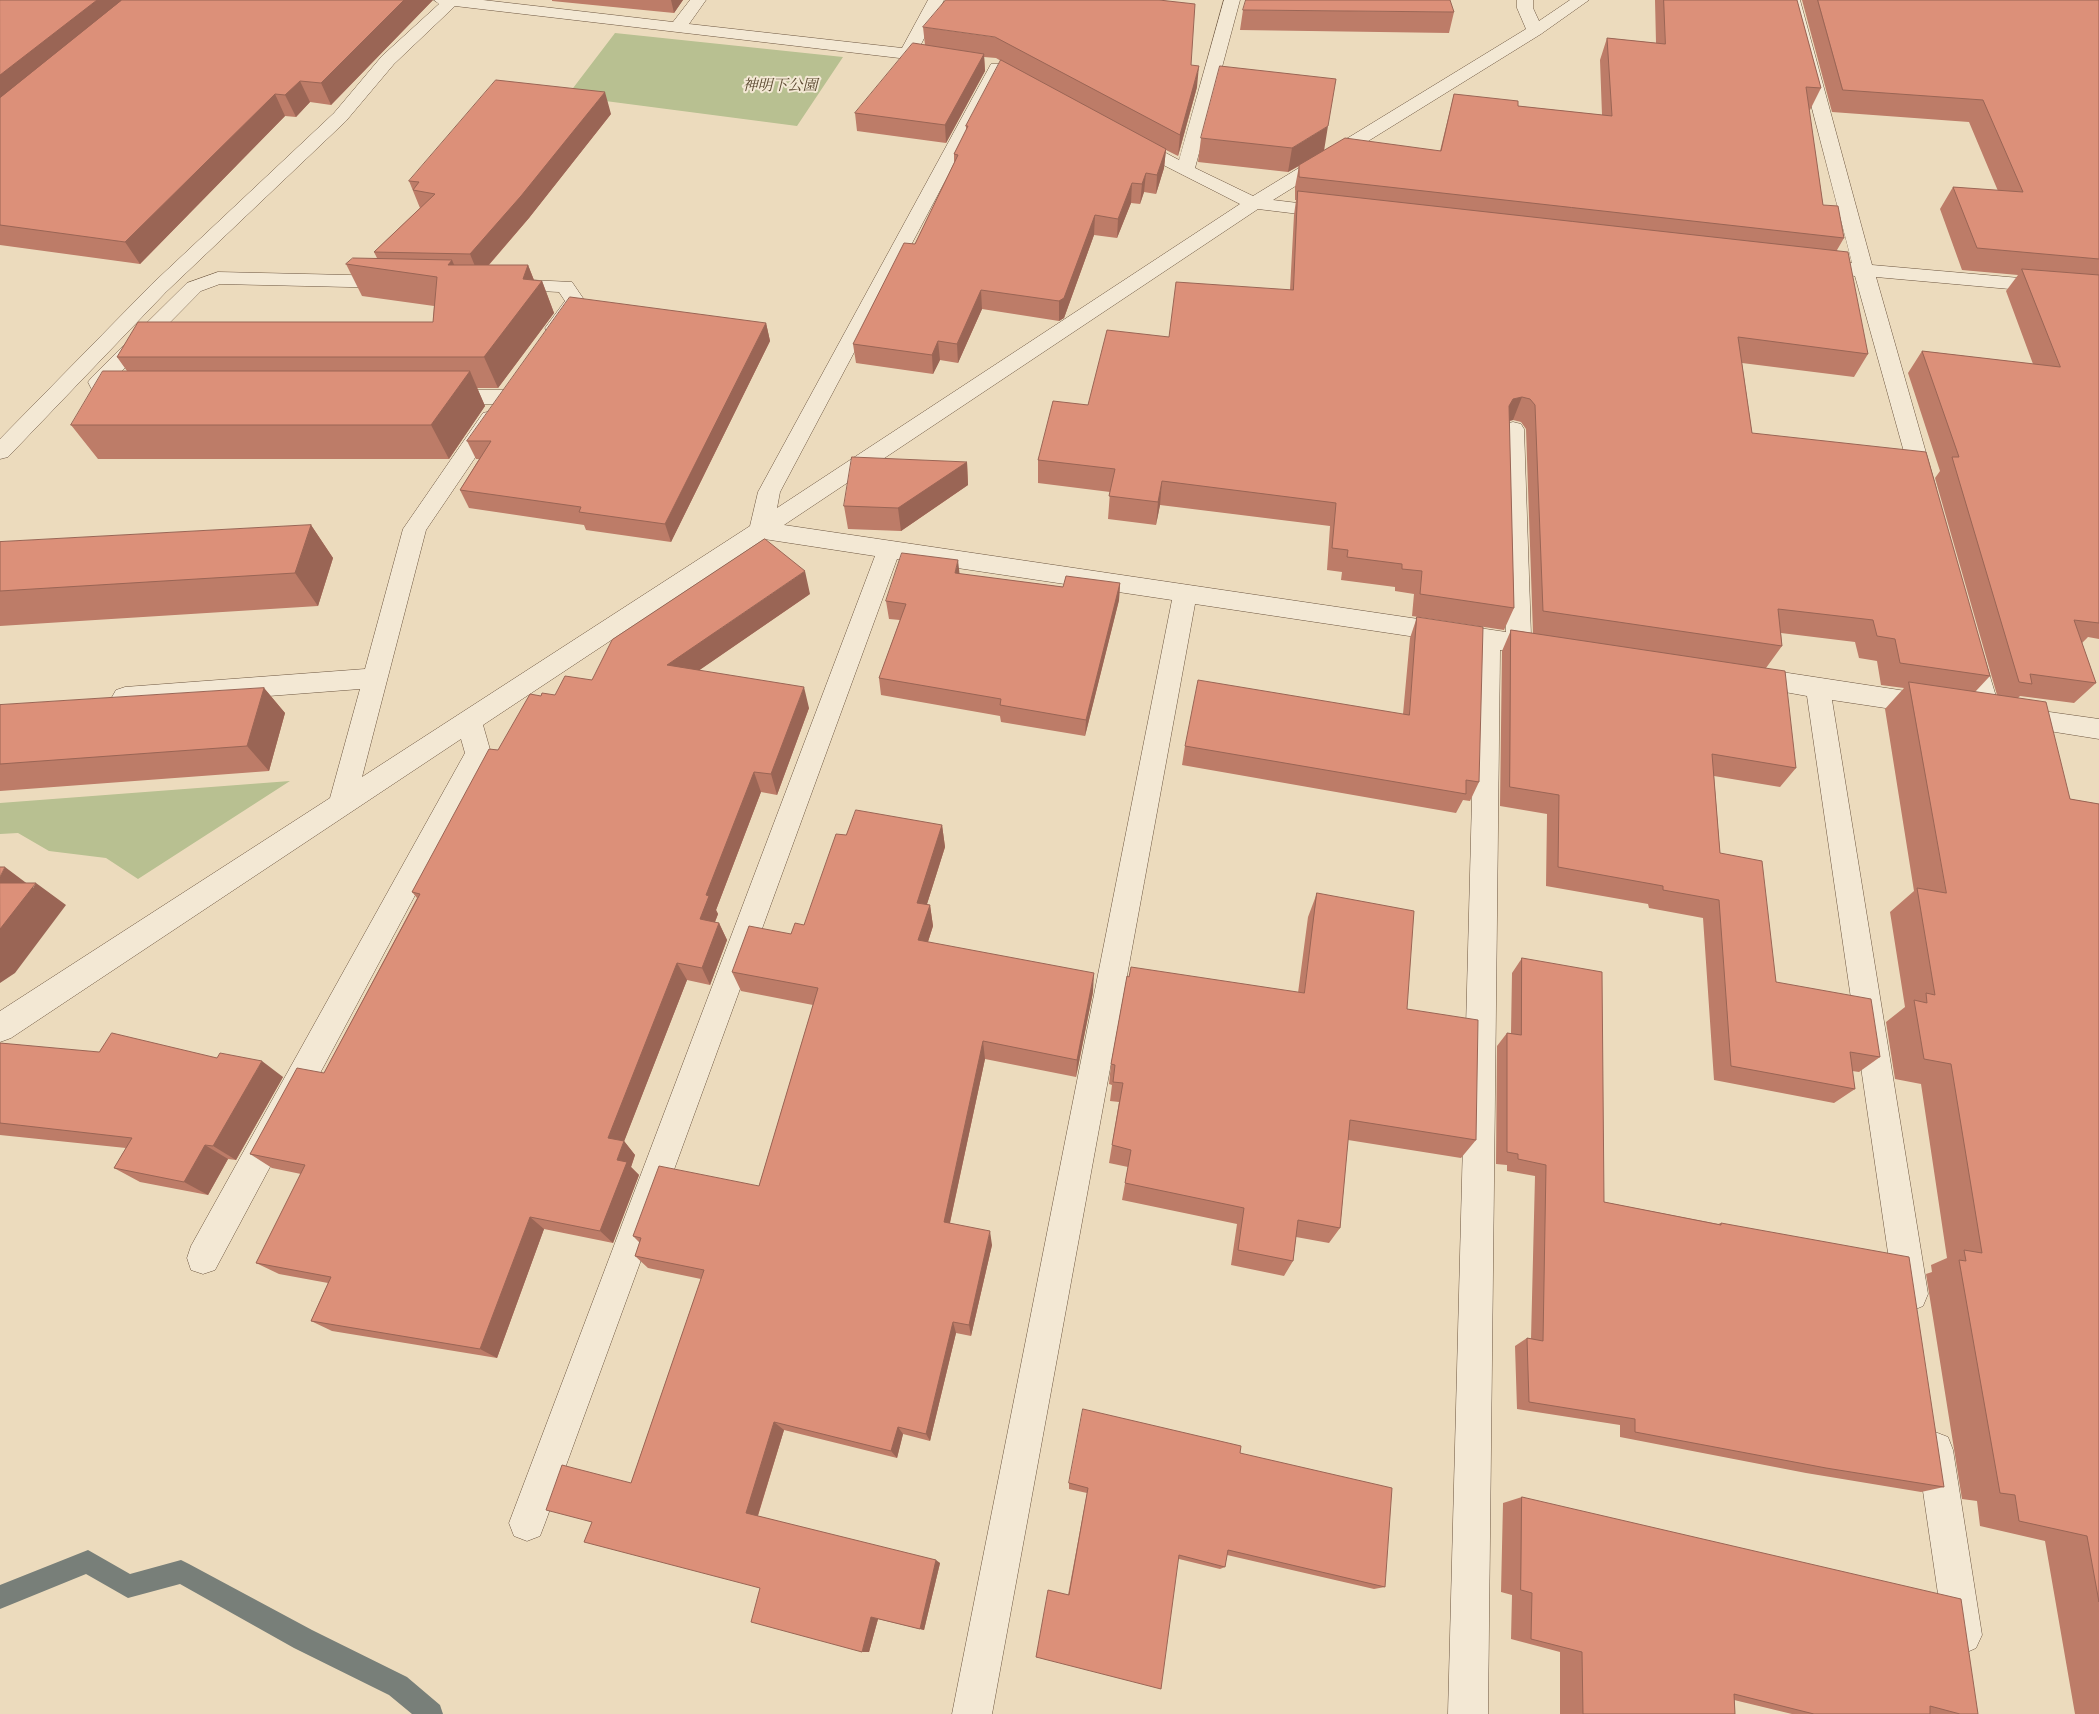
<!DOCTYPE html>
<html>
<head>
<meta charset="utf-8">
<style>
  body { margin:0 }
  canvas { display:block; background:#ecdbbd }
</style>
</head>
<body>
<canvas width="2099" height="1714"></canvas>
<script>
const c = document.querySelector('canvas').getContext('2d');
c.lineJoin = 'round';
function fill(path, color) { c.fillStyle = color; c.fill(path, 'evenodd'); }
function stroke(path, color, width, dash) { c.strokeStyle = color; c.lineWidth = width; c.lineCap = dash ? 'butt' : 'round'; c.setLineDash(dash || []); c.stroke(path); }
function drawText(font, color, halo, rows, align = 'center') {
  c.font = font + ' "IM FELL Double Pica","Noto Serif JP",serif'; c.lineWidth = 4; c.setLineDash([]); c.textBaseline = 'middle'; c.strokeStyle = halo; c.fillStyle = color; for (const [text, x, y, turn = 0] of rows) {
    c.save(); c.translate(x, y); c.rotate((+turn || 0) * Math.PI / 180); c.textAlign = isNaN(turn) ? turn : align; if (halo) c.strokeText(text, 0, 0); c.fillText(text, 0, 0); c.restore();
  }
}
const green = new Path2D(`
  M615,33l228,24 -46,69 -230,-30z
  M290,781l-152,98 -32,-21 -57,-7 -31,-18 -18,1v-31z`);
const stream = new Path2D(`
  M88,1550l42,24 51,-14 8,4 123,66 95,47 33,28 3,9h-31l-23,-19 -95,-47 -114,-64 -52,14 -42,-24 -86,35v-24z`);
const street = new Path2D(`
  M434,0h49l190,22 17,-22h16l-17,24 213,24 26,-48h16l-26,50 30,4 2,4 -2,4 -6,1 -487,-57 -61,58 -48,57 -180,171 -158,165 -8,2v-20l152,-155 182,-171 48,-57 57,-52z
  M1224,0h16l-45,168 58,28 273,-167 -9,-21v-8h16v8l6,13 31,-21h19l-48,34 -268,166 66,8 2,4 -2,4 -7,2 -74,-9 -474,316 722,107 -4,-203 3,-5 8,-2 8,2 3,5 7,207 22,4 3,7 -3,7 -9,2 -44,-6 -12,1064h-40l28,-1068 -281,-42 -203,1110h-40l220,-1114 -275,-41 -352,964 -5,13 -13,5 -13,-5 -5,-13 366,-967 -111,-17 -281,186 8,28 -276,517 -12,4 -12,-4 -4,-12 4,-12 274,-493 -4,-14 -450,299 -11,4v-31l330,-213 30,-109 -235,18 -9,-3 -4,-7 4,-7 9,-3 240,-18 38,-140 80,-116 8,-2 8,2 3,5 -76,112 -64,247 388,-251 8,-34 233,-428h12l2,4 -225,424 -3,16 463,-304 -114,-58 -3,-4 3,-4 6,-1 6,1 41,22z
  M1784,0h16l72,265 227,20v12l-223,-20 60,211 -3,6 -8,2 -8,-2 -3,-6 -59,-212 -48,-6 -3,-4 3,-4 7,-2 38,3z
  M218,272l174,4 7,2 3,4 -3,4 -7,2 -172,-4 -19,7 -91,92 4,8 4,1 3,5 -3,5 -8,2 -12,-2 -10,-20 4,-5 95,-94z
  M507,279l65,3 13,19c-9,14 -19,36 -37,32l-3,-5 20,-27 -6,-9 -59,-3 -3,-4 3,-4z
  M443,390h62l8,2 3,5 -3,5 -8,2h-62l-8,-2 -3,-5 3,-5z
  M1970,641l9,2 3,7 19,63 -4,7 -9,3 -9,-3 -4,-7 -17,-63 3,-7z
  M1749,667l183,28 9,3 4,7 -4,7 -9,3 -100,-15 96,594 -5,12 -12,5 -12,-5 -5,-12 -87,-598 -67,-12 -4,-7 4,-7z
  M2014,707l85,12v20l-94,-15 -4,-7 4,-7z
  M1935,1432l13,5 5,13 29,185 -6,13 -13,6 -13,-6 -6,-13 -27,-185 5,-13z`);
const wall = new Path2D(`
  M0,0h433l-102,105 -21,-3 -14,15 -11,-1 -145,148 -140,-19z
  M552,0h131l-9,13 -122,-12z
  M1655,0h142l24,88 -11,22h-1l14,95 21,33 -7,12 31,104 -14,23 -112,-14 10,70 238,243 -15,16 22,3 -62,-217 5,-7 -32,-98 14,-22 111,13 -27,-73 12,-16 -56,-5 -22,-61 13,-22 45,4 -29,-69 -137,-10 -30,-112h297v639l-11,-2 -6,6 14,40 -22,20 -54,-7 -2,2 52,101 29,5v910h-24l-30,-173 -65,-15 -3,-25 -15,-2 -36,-225 6,-2 -1,-7 16,-7 -26,-174 -26,-5 -9,-57 19,-15 -15,-95 24,-21 -29,-182 19,-21 -23,-3 -4,-24 -18,-3 -4,-16 -74,-9 1,13 -16,22 30,100 -16,19 -66,-11 6,77 56,129 104,75 -21,15 -7,-1 3,18 -21,14 -120,-23 -11,-162 -54,-10 -1,-4 -102,-18 1,-72 -47,-8 2,-155 9,-21 22,3 -7,-204 -5,-7 -8,-2 -4,1 5,187 -10,22 -92,-14 2,-22 -19,-3v-4l-54,-7 1,-8 -15,-2 3,-44 -170,-21 -4,20 -48,-6 2,-27 -72,-9v-23l50,-55 81,-68 121,-47 4,-75 2,-15h-1v-13l4,-21 -11,6 -90,-10 3,-24 123,12 116,1 14,-57 64,12 84,9 -2,-55 7,-22 49,5z
  M1243,10l211,2 -5,21 -209,-3z
  M923,27l268,38 6,22 -19,69 -12,-6 -2,18 -8,26 -12,-2 -4,12 -9,-1 -14,35 -23,-3 -30,83 -5,3 -77,-12 -24,54 -18,-3 -7,14 -77,-11 -3,-19 62,-100 39,-81v-9l12,-23v-5l35,-65 -5,-3 -12,-1 1,14 -39,72 -89,-12 -2,-18 70,-68z
  M611,114l-82,104 -40,47h39l6,15 8,1 12,32 -56,75h-21l8,18 -36,53h-351l-27,-34 56,-54 -10,-14 316,-35 1,-16 -72,-10 -16,-32 31,-6 -3,-6 46,-44 -11,-27z
  M766,323l4,18 -99,201 -85,-12 -2,-5 -115,-17 -9,-18 19,-31h-3l-9,-18z
  M967,462l1,23 -67,46 -53,-2 -4,-23z
  M311,525l22,33 -15,48 -318,20v-84z
  M960,574l103,13 57,-4 -1,17 -34,136 -84,-14 -1,-6 -119,-21 -2,-17 21,-58 -11,-1 -3,-18z
  M810,594l-111,76 110,38 -32,87 -16,-3 -45,118 2,4 -3,8 4,1 8,17 -17,45 -23,-5 -63,161 11,14 -4,12 8,8 -26,68 -69,-14 -47,129 -165,-27 -21,-10 17,-38 -49,-9 -23,-11 45,-89 -29,-6 -22,-14 74,-81 93,-175 -5,-6 86,-142 43,-54 14,-1z
  M1417,617l62,165 -9,19 -7,-1 -7,13 -274,-48 3,-19 218,-32 7,-76z
  M264,688l21,25 -16,58 -269,20v-86z
  M942,825l3,22 -18,57 3,1 3,21 -5,16 165,50 -17,85 -91,-18 -35,164 42,22 -21,91 -15,-3 -26,108 -27,-7 -6,24 -113,-28 -26,86 182,47 -16,67 -46,-11 -9,33 -109,-64 -129,-105 70,-204 -53,-11 -13,-12 5,-13 -7,-7 126,-50 54,-181 -72,-14 -9,-19 72,-47 42,-90z
  M1317,893l90,116 69,131 -15,18 -113,-18 -8,88 -11,15 -33,-6 -3,24 -9,15 -53,-11 6,-41 -115,-24 6,-33 -19,-4 3,-18 7,-43 -9,-1 2,-16 -3,-1 2,-20 187,-71 10,-76z
  M1522,958l82,244 114,22 3,-1 223,264 -23,5 -115,-19 -186,-36v-12l-103,-16 -2,-63 12,-8 4,1 4,-163 -28,-5v-6l-11,-1 1,-118 10,-13h4l1,-60z
  M0,1043l283,34 -47,83 -8,-1 -20,36 -68,-13 -26,-14 12,-20 -126,-13z
  M1240,1453l145,134 -11,2 -147,-34 -2,12 -5,2 -41,-10 -111,36 19,-102 -18,-4v-6z
  M1522,1497l456,217h-186l-58,-14 1,14h-175v-62l-49,-13 1,-44 -11,-3 2,-89z`);
const shadedWall = new Path2D(`
  M97,0h39l-136,109v-34z
  M404,0h29l-102,105 -10,-22z
  M671,0h12l-9,13z
  M984,54l1,17 -39,72 -1,-18z
  M1199,66l-2,21 -19,69 2,-21z
  M300,81l10,21 -14,15 -11,-22z
  M605,92l6,22 -82,104 -50,58 -9,-22z
  M275,94l10,22 -145,148 -15,-22z
  M1328,126l-4,25 -36,21 4,-24z
  M1166,149l-2,19 -8,26 1,-19z
  M1146,173l-2,19 -4,12 2,-20z
  M1132,183l-1,20 -14,35 1,-19z
  M1095,215l-1,20 -30,83 -5,3v-20z
  M452,260l14,32 -18,-27z
  M528,265l9,23 5,-7 12,32 -56,75 -14,-31 39,-78z
  M981,290l1,19 -24,54 -1,-19z
  M766,323l4,18 -99,201 -6,-18z
  M938,341l2,19 -7,14 -1,-19z
  M470,371l15,35 -36,53 -18,-34z
  M1522,397l-9,23 -8,2 4,-16 4,-7z
  M967,462l1,23 -67,46 -3,-23z
  M1162,481l-2,24 -4,20 2,-23z
  M311,525l22,33 -15,48 -23,-33z
  M958,560l2,18 -5,-5z
  M805,571l5,23 -135,93 -8,-22z
  M1120,583l-1,17 -34,136 1,-16z
  M804,687l5,21 -32,87 -6,-21z
  M264,688l21,25 -16,58 -22,-25z
  M754,772l7,20 -45,118 2,4 -9,23 -9,-18 6,-24z
  M942,825l3,22 -24,76 -4,-20z
  M5,867l28,21 3,-5 30,22 -51,68 -15,10v-106z
  M930,905l3,21 -11,34 -4,-20z
  M719,923l8,17 -17,45 -8,-17z
  M677,963l10,17 -67,172 -12,-14z
  M1094,973l-1,19 -17,85 1,-17z
  M983,1041l2,18 -38,177 -3,-14z
  M262,1061l21,16 -47,83 -23,-14z
  M624,1141l11,14 -4,12 8,8 -26,68 -13,-12 17,-71z
  M205,1145l23,14 -20,36 -24,-13z
  M530,1217l14,12 -47,129 -17,-9z
  M990,1231l2,14 -21,91 -2,-11z
  M953,1322l3,11 -26,108 -4,-7z
  M774,1422l10,8 -27,88 -11,-5z
  M898,1427l5,7 -6,24 -6,-7z
  M936,1560l4,3 -16,67 -4,-1z
  M871,1617l7,2 -9,33h-7z`);
const building = new Path2D(`
  M0,0h97l-97,75z
  M122,0h282l-83,83 -21,-2 -15,14 -10,-1 -150,148 -125,-17v-127z
  M946,0h213l36,4 -4,61 8,1 -19,69 -185,-98 -72,-10z
  M1246,0h204l4,12 -211,-2z
  M1664,0h133l24,88 -15,-1 17,118 15,1 6,32 -545,-61v-12l46,-27 96,13 13,-57 64,7v5l94,10 -5,-78 58,6z
  M1818,0h281v259l-122,-11 -24,-61 70,5 -40,-92 -140,-10z
  M913,43l71,11 -39,71 -90,-12z
  M1001,60l165,89 -9,26 -11,-2 -4,11 -10,-1 -14,36 -23,-4 -31,83 -5,3 -78,-11 -24,54 -19,-3 -6,14 -79,-11 51,-101 11,1 43,-89 -4,-1 14,-28h-2z
  M1220,66l116,13 -8,47 -36,22 -91,-10z
  M496,80l109,12 -84,104 -51,58 -96,-2 61,-58 -22,-4 6,-8 -10,-1z
  M1298,191l550,61 20,102 -130,-17 14,96 174,19 64,224 -90,-13 -5,-24 -18,-3 -4,-16 -95,-11 4,37 -239,-35 -8,-206 -5,-6 -8,-2 -9,2 -4,7 5,202 -94,-14 2,-23 -20,-2v-5l-55,-7 1,-7 -16,-2 4,-45 -174,-22 -4,21 -49,-6 6,-27 -77,-9 15,-59 35,4 19,-75 62,7 7,-55 117,8z
  M353,258l99,2 -4,5h80l-5,14 19,2 -58,76h-367l21,-35h295l4,-45 -91,-13z
  M2022,269l77,6v348l-25,-3 22,63 -66,-9 2,10 -13,-2 -67,-225h7l-37,-106 138,16z
  M570,297l196,26 -101,201 -86,-12 2,-5 -121,-17 31,-49h-24z
  M103,371h367l-39,54h-360z
  M852,457l115,5 -69,46 -54,-2z
  M311,525l-16,48 -295,18v-49z
  M765,539l40,32 -138,94 137,22 -33,87 -17,-2 -48,123 3,1 -9,23 19,4 -17,45 -25,-5 -69,175 16,3 -7,19 10,2 -27,69 -70,-14 -50,132 -169,-28 20,-44 -75,-14 49,-98 -55,-11 47,-86 27,5 96,-179 -8,-2 77,-143 9,1 32,-56 11,2 1,-3 13,2 10,-19 27,4 20,-40z
  M902,553l56,7 -3,13 108,14 3,-11 54,7 -34,137 -86,-15 1,-6 -122,-21 27,-74 -20,-3z
  M1417,617l66,10 -4,155 -13,-2v14l-281,-48 13,-66 211,35z
  M1511,630l274,41 11,97 -84,-14 8,99 42,8 14,121 95,17 9,58 -30,-5 5,37 -124,-23 -12,-166 -56,-10v-4l-105,-19 1,-72 -49,-8z
  M1909,682l137,20 24,97 29,5v798l-12,-66 -68,-15 -4,-26 -15,-2 -41,-233 7,1 -2,-11 18,3 -31,-189 -27,-5 -10,-59 13,3 -1,-10 9,2 -18,-107 29,5z
  M264,688l-17,58 -247,18v-59z
  M856,810l86,15 -25,78 13,2 -12,35 176,33 -17,87 -94,-19 -39,181 46,9 -21,94 -16,-3 -27,112 -28,-7 -7,24 -117,-29 -28,91 190,47 -16,69 -49,-12 -9,35 -111,-30 9,-34 -176,-46 8,-20 -46,-12 16,-45 69,18 73,-213 -69,-14 6,-18 -8,-2 26,-70 100,20 59,-198 -86,-16 17,-46 42,8 4,-11 9,2 32,-91 10,1z
  M0,867h5l-5,10z
  M0,883h36l-36,46z
  M1317,893l97,18 -7,98 71,11 -2,120 -126,-20 -10,108 -42,-8 -5,41 -55,-11 6,-42 -119,-25 6,-33 -19,-5 11,-62 -10,-1 2,-17 -4,-1 16,-88 2,1 2,-10 173,26z
  M1522,958l80,14 2,230 117,23v-2l188,34 35,230 -118,-19 -191,-36v-13l-106,-17 -2,-64 16,3 3,-176 -28,-6v-5l-11,-2v-119l14,2z
  M112,1033l105,25 3,-5 42,8 -49,85 -8,-1 -21,37 -70,-14 18,-30 -132,-15v-80l99,9z
  M1083,1409l158,37 -1,7 152,35 -7,99 -157,-37 -3,17 -46,-12 -18,134 -125,-32 12,-67 21,5 19,-107 -19,-5z
  M1522,1497l439,102 17,115h-18l-30,-8v8h-116l-80,-20 1,20h-152l-1,-62 -51,-13 1,-46 -11,-3z`);
const farParknames = [
  ["神明下公園",780,87]
];
fill(green, '#b8c091');
fill(stream, '#787f79');
stroke(street, '#6d5640', 1);
fill(street, '#f3e8d4');
fill(wall, '#bd7c68');
fill(shadedWall, '#9a6555');
fill(building, '#dc9079');
stroke(building, '#9a6555', 1);
drawText('italic 15px', '#5a472f', '#f3e8d4', farParknames);
</script>
</body>
</html>
